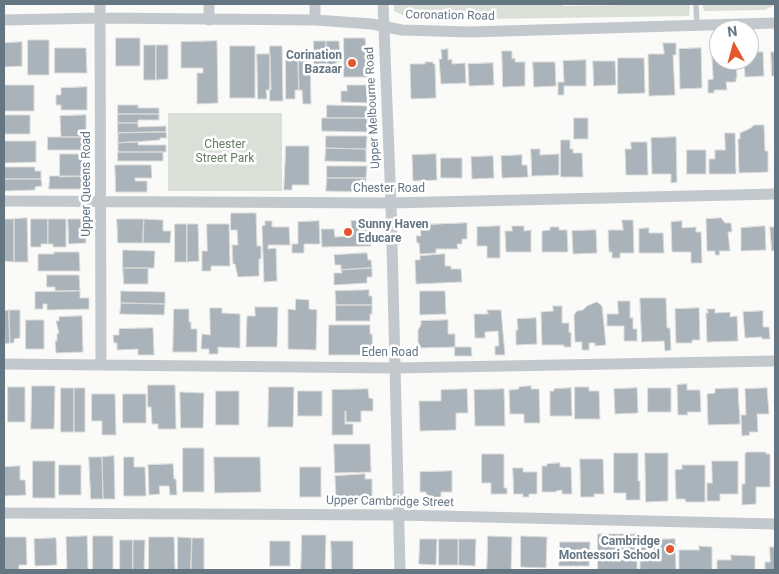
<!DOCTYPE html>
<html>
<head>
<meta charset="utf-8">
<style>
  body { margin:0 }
  #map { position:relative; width:779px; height:574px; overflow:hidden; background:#fafaf8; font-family:Roboto,sans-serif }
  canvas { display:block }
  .frame { position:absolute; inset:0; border:5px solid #657683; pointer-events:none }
  .north { position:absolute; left:709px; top:20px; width:50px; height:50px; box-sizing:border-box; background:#fff; border:1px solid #c1c8cd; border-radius:50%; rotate:353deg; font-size:14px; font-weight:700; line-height:20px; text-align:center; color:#657683 }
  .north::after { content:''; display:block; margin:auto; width:18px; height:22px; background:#e4572e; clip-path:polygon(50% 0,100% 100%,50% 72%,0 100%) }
</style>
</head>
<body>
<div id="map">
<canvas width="779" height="574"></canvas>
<div class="frame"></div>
<div class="north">N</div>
</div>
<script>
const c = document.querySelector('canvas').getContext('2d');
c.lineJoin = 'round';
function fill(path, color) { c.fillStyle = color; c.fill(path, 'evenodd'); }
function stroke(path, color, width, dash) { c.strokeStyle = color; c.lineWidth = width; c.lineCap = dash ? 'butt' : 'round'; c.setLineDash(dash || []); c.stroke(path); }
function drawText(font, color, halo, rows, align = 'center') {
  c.font = font + ' Roboto,sans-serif'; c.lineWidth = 5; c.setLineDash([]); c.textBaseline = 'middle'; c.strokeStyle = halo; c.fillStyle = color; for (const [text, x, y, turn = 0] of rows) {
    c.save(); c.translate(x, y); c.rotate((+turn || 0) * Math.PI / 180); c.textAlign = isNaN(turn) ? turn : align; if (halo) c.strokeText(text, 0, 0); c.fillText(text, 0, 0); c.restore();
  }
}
const green = new Path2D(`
  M394,4h169v2l127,-2 -1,12 -275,4 -20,-9z
  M702,4h73v1l-10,5 -61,1z
  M168,113h114v78h-114z`);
const building = new Path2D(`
  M116,38h24v28h-24z
  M344,38h21l1,11h3v28h-25z
  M28,40h21v35h-21z
  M217,41l1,62 -21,1v-31h6v-5h-22v-26z
  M314,41h12l1,33h-10v-5h-3z
  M326,41h13l1,21h-4v12h-9z
  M22,42v24l-18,1v-24z
  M663,43h13v12h-3l2,40 -26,1 -1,-42h16z
  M144,45h12v35h-12z
  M156,45h12v34l-12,1z
  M230,46h25v52h-25z
  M270,46h12l1,55h-13z
  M55,48h31l1,25h-32z
  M701,48l1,40 -22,1 -1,-40z
  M448,49v11l4,-1v5l13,-1 1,20 -25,1 -2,-25h3l-1,-9z
  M502,51h10v8l3,-1v4h10v24l-22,1z
  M763,52l1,24 -19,1 -1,-17h5v-7z
  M771,52h4v24h-3z
  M257,54h13l1,36h-5l1,9h-9z
  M712,54h7v6h17l1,18h-1v4h-10l1,8h-13v3h-6v-13l5,-1z
  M286,55h12l1,35h-4v9h-9z
  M298,55h12l1,49h-8l-1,-14h-3z
  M618,58h26l1,35 -27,1z
  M586,60v26h-22v9h-6v-13h6l-1,-21z
  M593,61h22l1,24 -22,1z
  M425,62h8v2h2l1,34 -25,1 -1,-35h15z
  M533,62h22l1,24 -22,1z
  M493,63l1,22 -25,1 -1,-22z
  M4,85h30v26h-30z
  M347,85h24v18l-30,-1v-11h6z
  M87,87v23h-26v-5h-5v-10h5v-7z
  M118,105h20v3h21v6h-41z
  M327,105l40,1v12h-40z
  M118,114h41v6h-21v3h-20z
  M5,115h25v19h-25z
  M86,115v22h-25l-1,-21z
  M322,118h45v14l-45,-1z
  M574,118h14v21h-14z
  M118,123h20v4l28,-1v6l-48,1z
  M754,125h10l1,26h3v21l-29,1 -1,-34h2v-6l11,-5z
  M166,132l1,6h-7v2l-42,3v-10z
  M725,133h10l1,41h-27v-15h6v-9h10z
  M326,136h41l-1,13 -40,-1z
  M48,137h38v13h-38z
  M676,137l1,45 -6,1v-9h-19l-1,-36z
  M561,140h9v9h3v4h9l1,24h-22z
  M4,141h32v21l-32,1z
  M138,142v3h28v7h-48v-9z
  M631,142h16l1,33h-22l-1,-26h6z
  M286,146h23v39h-17v5h-8z
  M326,148l40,1v13l-41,-1z
  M531,149h9v6l19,-1v21l-27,1z
  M687,150h19v24h-19z
  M118,152h45v9h-45z
  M60,154h26v22l-26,1z
  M436,154l1,26 -24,1 -1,-26z
  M522,155v10h5l1,12 -26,1 -1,-22z
  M493,156l1,22 -22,1 -1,-22z
  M441,158h21v20h-21z
  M115,165h36l1,13h-17v3h12v11h-31z
  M327,166h40l-1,12h-39z
  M4,167h31v4h6v8h-37z
  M50,176h36v13h-37z
  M327,178h39v14l-40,-1z
  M4,179h37l1,7 -7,1v3l-31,1z
  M231,213h25l1,33h4v13h-2v17l-21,1 -3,-13h-2l-1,-19h6l-1,-15h-6z
  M27,218l1,44h-14v-43z
  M721,218l4,5h6l1,9h-4l2,19h-11l1,4h-5v-4h-8l-1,-32z
  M4,219h10v43l-10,-1z
  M31,219h17v25h-7v3h-10z
  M48,219h18v28h-13v-3h-5z
  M68,219h18v24l-17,1z
  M117,219h27l-1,24h-25z
  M144,219l19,1v11h8l-1,12h-27z
  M370,220l1,26 -49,1 -1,-18h13l1,8 17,-1 -1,-15z
  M622,220h11l1,33h-14v5h-8v-6h-3l-1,-22h15z
  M265,221h7v6h17l1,18h-22v4l8,-1 1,33 -13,1 -2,-56 3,-1z
  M319,221l1,23h-16v9h-12v-9h6v-22z
  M682,221v7l14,-1v5h5l1,31h-11v-11h-19l-1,-30z
  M467,223v16h-5v5h-5l1,5h-22v4l-16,1 -1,-11h-2l-1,-7h5l-1,-11z
  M175,224h12v38h-12z
  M187,224h11l1,37 -12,1z
  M207,224h22l1,42h-19v5h-9v-20h5z
  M500,226v32h-13v-12h-10v-19z
  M512,226h12v5l7,-1v22h-25l-1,-21h7z
  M765,226l1,24 -25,1v-23z
  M550,227h9v3h8l1,22h-26v-21l8,-1z
  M770,227h5v23l-3,1z
  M649,228v5h14l1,20h-25v-24z
  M596,230l1,23 -24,1 -1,-23z
  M123,250l32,1 -1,17h-31z
  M54,252h25l1,19h-42v-17h16z
  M367,253l1,7h3l1,8 -31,2v-5h-6l-1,-10z
  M445,254v12h6v3h10l1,13 -46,2 -1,-24h5v-4z
  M123,268h25v16h-24z
  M372,268v9h-5v6l-33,2v-12h8l-1,-3z
  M47,275h32l1,16h-25v-4h-8z
  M369,290v6h3v9h-36l-1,-14z
  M80,291v7h9v11l-42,1v-6h-4v5h-8v-17z
  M121,291l44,1v12l-44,-1z
  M420,291h25l1,23 -26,1z
  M640,298h26l1,30h3l1,22 -6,1 -1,-10 -22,1z
  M296,299l13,1v9l8,1 -1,40 -28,-1v-40l7,1z
  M618,301h12v17h3v11h4v12h-13v-15h-17v-12h11z
  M597,302l5,4 4,39 -11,1v-3h-6v7h-7v-8h-7l-1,-27 3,-4 6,-1 4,-4z
  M121,303l44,1 -1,11 -44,-1z
  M336,305h36v9h-2v7h-34z
  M553,306h9v17h7v10l2,-1v15h-7v-2h-22l-1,-33 12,-1z
  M255,307h23l-1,40h-31l1,-31h8z
  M210,308h12v5l18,1v34l-22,-1v7h-9v-5h-8l1,-15 8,1z
  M699,308l1,32h-8v3h-16l-1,-34z
  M174,309h15v13h2v7h6v23h-24z
  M707,309h8v4l15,-1v5l7,-1 1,25 -31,1 -1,-29h2z
  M9,310l1,33 -5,1 -1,-33z
  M9,310h11v28l-6,1v4h-4z
  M487,310h14l4,45h-10v-9h4l-1,-15 -13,1v6h-10l-1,-24h14z
  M763,311v16h6l1,12h-8v-2l-17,1 -2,-26z
  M82,316l1,36 -27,1 -1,-12h2v-7l2,-1 -3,-12h3v-4z
  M536,318l1,26 -21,1v-15h2l-1,-11z
  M26,320h18v29h-18z
  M448,320v14h7v13l-34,1 -3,-6v-12l3,-5v-4z
  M329,325h41v9h2l1,21h-44z
  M153,328l1,27h-16v-6l-21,1v-7h-3l-1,-8h6v-6z
  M455,347h16l1,9h-17z
  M687,384v6h13l1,22h-14l1,3h-10l-1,-30z
  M148,385h27l1,44h-18v-5h-6l-1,-17h-3z
  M32,386h23l-1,43h-23z
  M531,386v3h8l1,34h-16v-9h-14l-1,-24 10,-1v-2z
  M8,387h17v35h-17z
  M269,387h25l-1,40h-25z
  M575,387h14v4h10l1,28h-25z
  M61,388h13v44h-13z
  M74,388h11v44h-11z
  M571,388l1,28h-22v-25h4v-2z
  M637,388l1,25 -23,1 -1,-25z
  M648,388h23v24h-23z
  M738,388l2,36 -32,1 -1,-31 8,-1v-4z
  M767,388l2,26h-12l1,18h-9l1,3 -8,1 -1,-21h5l-1,-26z
  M368,389l1,9 4,1v12h-12v11h-15v-11h-1v13h8v11h-21v-45z
  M467,389l1,24h-12v17l-36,1 -1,-30h22v-11z
  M504,389l1,37h-30l-1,-36z
  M216,391h23v34h-23z
  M298,391h24v25h-24z
  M180,392l24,1 -1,35h-22z
  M92,394h23l1,41h-14v-14h-10z
  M123,394h23v29h-23z
  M334,444h36l1,28 -36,1z
  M183,448h21v44h-21z
  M747,452h19v2h4v33h-14v17l-14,1v-21h3v-30z
  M614,453h24v28h2v19h-14v-7h-12z
  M645,453h23v48l-22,1z
  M482,454h22v34h3v6h-16v-11h-9z
  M114,456l1,43h-12l-1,-42z
  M89,457h13l1,42h-12z
  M124,457h10v10h11l1,29h-22z
  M214,457h46l1,35 -46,1z
  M580,459h23l1,35h-10v3h-13z
  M33,461h22v37h-22z
  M712,461h26v33h-18v7h-13v-18h5z
  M560,463v4h11l1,27h-10v-4l-6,1v1h-14v-26h5v-2z
  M173,464l1,15h2l1,16h-7l-1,-9h-10l1,8 -11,1 -1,-30z
  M59,465h22v30h-22z
  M682,465h23v37h-19l-1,-3h-9l-1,-29 7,-1z
  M20,466v14h5l1,15 -22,1v-29z
  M300,467h21v30h-21z
  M513,468h10v4h14v22h-8v3h-6v-3h-9z
  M452,471v21h-11v5l-14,1 -1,-6h-6v-20z
  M365,474v5h7v19l-36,1 -1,-23z
  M598,534h39v36h-39z
  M302,535h24l-1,35h-24z
  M87,536l1,34h-28l7,-1 -1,-32z
  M93,536h20v34h-20z
  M488,536l24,1 -1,33h-24z
  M521,536l26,1 -1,31 -25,-1z
  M4,537h22l1,28h-8v5h-15z
  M149,537h25l1,33h-26z
  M178,537l14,1 -1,32h-13z
  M56,538l1,27 -22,1 -1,-27z
  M192,538h12v32h-13z
  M420,539h17l-1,26 -17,-1z
  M439,539h19v26h-19z
  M459,539h17l-1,27 -16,-1z
  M675,539l1,31h-36v-27h1v-3z
  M120,540h13v30h-13z
  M133,540h12l-1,30h-11z
  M270,541h20v25h-20z
  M331,541h22v29h-21z
  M560,542h30l-1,24h-30z
  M699,546l13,1v23h-33v-20h20z
  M770,547h5v23h-10v-8h5z
  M731,555l24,1v14h-38v-10h14z`);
const lane = new Path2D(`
  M696,4l1,21`);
const street = new Path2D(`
  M100,4l1,360
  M383,4l8,199 9,367
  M4,20l96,-2 215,2 57,4 30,6 68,2 305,-9
  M209,20v-16
  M315,20v-16
  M4,201l387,2 384,-9
  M4,364l392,4 379,-7
  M4,513l395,2 376,9`);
const markers = [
  [352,63,5,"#e4572e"],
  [348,232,5,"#e4572e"],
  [670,549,5,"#e4572e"]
];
const streetNames = [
  ["Coronation Road",450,16,1],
  ["Upper Melbourne Road",373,108,-93],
  ["Upper Queens Road",87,184,-90],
  ["Chester Road",389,189],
  ["Eden Road",390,353],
  ["Upper Cambridge Street",390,502,1]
];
const poiNames = [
  ["Corination",342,56],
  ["Bazaar",342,70],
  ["Sunny Haven",358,225,"left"],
  ["Educare",358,239,"left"],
  ["Cambridge",660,542],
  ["Montessori School",660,556]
];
const parkNames = [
  ["Chester",225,145],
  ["Street Park",225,159]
];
fill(green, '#dadfd7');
fill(building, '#aab3b9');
stroke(building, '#dcdcda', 1);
stroke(lane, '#c3c8cc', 5.5);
stroke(street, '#c3c8cc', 11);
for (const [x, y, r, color] of markers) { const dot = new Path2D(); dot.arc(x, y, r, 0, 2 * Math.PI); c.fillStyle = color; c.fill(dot); stroke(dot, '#fff', 2); }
drawText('12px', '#657683', '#fff', streetNames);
drawText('bold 12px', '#657683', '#fff', poiNames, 'right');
drawText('12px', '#687a64', '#fff', parkNames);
</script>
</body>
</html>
